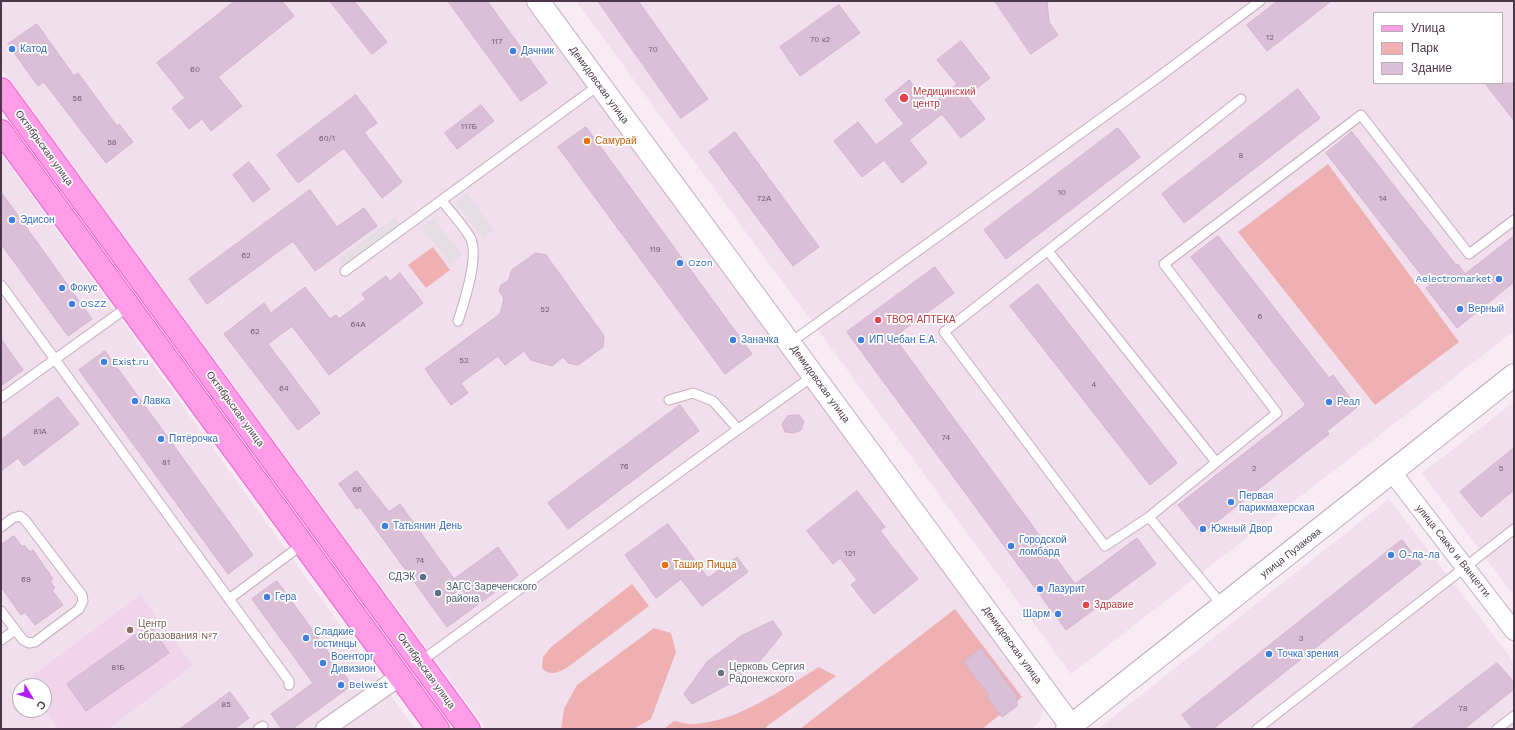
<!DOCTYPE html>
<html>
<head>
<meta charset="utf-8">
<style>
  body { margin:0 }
  #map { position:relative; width:1515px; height:730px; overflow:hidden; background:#f7ebf4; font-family:"Work Sans",sans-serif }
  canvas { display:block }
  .frame { position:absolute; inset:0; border:2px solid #4c374a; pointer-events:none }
  .legend { position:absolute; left:1373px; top:12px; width:130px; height:72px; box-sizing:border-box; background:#fff; border:1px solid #b7afb7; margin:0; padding:5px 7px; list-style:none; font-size:12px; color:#4c374a }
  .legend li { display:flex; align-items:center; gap:8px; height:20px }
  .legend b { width:20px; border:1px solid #b7afb7 }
  .north { position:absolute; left:12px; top:678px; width:40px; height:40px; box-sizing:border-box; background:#fff; border:1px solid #b7afb7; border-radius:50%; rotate:128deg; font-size:11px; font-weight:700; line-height:16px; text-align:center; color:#4c374a }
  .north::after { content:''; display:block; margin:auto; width:14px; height:18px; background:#b61aff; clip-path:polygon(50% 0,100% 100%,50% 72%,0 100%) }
</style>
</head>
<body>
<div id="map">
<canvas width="1515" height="730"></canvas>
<div class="frame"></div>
<ul class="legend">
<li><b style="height:5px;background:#ff9ce7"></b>Улица</li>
<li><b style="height:11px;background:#efb0b1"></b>Парк</li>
<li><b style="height:11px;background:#dabfd6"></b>Здание</li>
</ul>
<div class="north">С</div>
</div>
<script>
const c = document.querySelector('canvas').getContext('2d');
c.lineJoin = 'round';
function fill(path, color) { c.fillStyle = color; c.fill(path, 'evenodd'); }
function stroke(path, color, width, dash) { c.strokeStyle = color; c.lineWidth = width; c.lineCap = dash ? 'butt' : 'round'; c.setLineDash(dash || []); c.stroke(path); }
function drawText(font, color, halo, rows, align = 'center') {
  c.font = font + ' "Work Sans",sans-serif'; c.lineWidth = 3.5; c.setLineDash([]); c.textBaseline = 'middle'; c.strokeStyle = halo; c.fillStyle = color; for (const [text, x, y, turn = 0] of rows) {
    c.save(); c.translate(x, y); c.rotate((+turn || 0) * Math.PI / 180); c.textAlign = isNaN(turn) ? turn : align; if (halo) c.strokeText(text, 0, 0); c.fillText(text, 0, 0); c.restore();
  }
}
const residential = new Path2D(`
  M1,1h523l514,692 5,16 -3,12 -8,8h-546l-485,-660z
  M576,1h938v330l-443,343zM1374,13h128v70h-128z
  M1,153l414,576h-414zM20,686h24v24h-24z
  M1514,402v194l-92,-123z
  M1389,499l125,163v67h-416z`);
const education = new Path2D(`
  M140,595l53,70 -85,64h-49l-15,-20v-23h-17l-3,-4z`);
const green = new Path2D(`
  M1328,164l131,178 -84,63 -137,-173z
  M433,247l17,23 -24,18 -18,-23z
  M632,584l17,22 -81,61c-8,5 -18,10 -26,1l1,-11 8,-10z
  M955,609l67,88 -40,32h-182z
  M654,628l17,5 5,19 -25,67 -18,10h-72l3,-20 13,-24z
  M819,667l17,9 -70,51 1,2h-103l10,-8c6,1 14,4 21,3 44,-3 87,-35 124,-57z`);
const parking = new Path2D(`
  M467,193l27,37 -11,9 -28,-37z
  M395,217l7,10 -57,42 -7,-10z
  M434,218l28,37 -12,9 -28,-37z`);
const building = new Path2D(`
  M235,1h47l12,15 -76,61 24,29 -31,25 -9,-12 -13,10 -17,-21 13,-10 -28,-35z
  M330,1h24l33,41 -15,12z
  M448,1h39l60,82 -26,18z
  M598,1h40l70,98 -27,19z
  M995,1h52l2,21 9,13 -27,19z
  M1278,1h53l-64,50 -20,-26z
  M839,5l21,28 -60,43 -20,-29z
  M37,24l37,52 4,-3 39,53 2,-2 14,18 -27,21 -62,-81 -6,4 -30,-42z
  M961,41l29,37 -23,18 18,23 -24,19 -19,-24 -33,26 18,23 -25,20 -18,-23 -22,17 -28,-36 24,-19 18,23 28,-21 -19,-24 24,-20 21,26 27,-22 -20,-24z
  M1485,83h29v37z
  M1298,89l22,29 -136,105 -22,-29z
  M356,95l21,28 -13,9 38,50 -20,16 -38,-50 -46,35 -21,-28z
  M481,105l13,16 -37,28 -12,-16z
  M586,127l166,227 -27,20 -167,-227z
  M1118,128l22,29 -134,102 -22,-29z
  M735,132l84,115 -26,19 -84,-114z
  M1352,132l104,133 2,-1 7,10 49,-38v46l-57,46 -31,-40 4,-2 -104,-133z
  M249,162l21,27 -17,13 -20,-27z
  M310,190l27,37 27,-19 13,18 -62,45 -22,-30 -86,63 -18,-25z
  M1,192l91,127 -24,17 -67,-92z
  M1218,236l111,142 4,-3 24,32 -30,24 2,3 -128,100 -23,-29 128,-100 -115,-148z
  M536,253l10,2 58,81 -1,11 -25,18 -10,-2 -5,-6 -11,9 -21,-6 -7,-9 -19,14 -7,-9 -37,27 7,10 -17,12 -26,-36 75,-55 4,-16 -5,-7 2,-6 7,-4 4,-11z
  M935,267l19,26 -60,44 181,247 62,-46 19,26 -90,66 -219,-298z
  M400,273l23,30 -94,72 -37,-49 -24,18 52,69 -22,17 -74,-96 40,-31 7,10 34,-26 25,32 6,-4 3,4 27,-20 -4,-5 24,-18 4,5z
  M1038,284l139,179 -27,22 -140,-179z
  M1,339l22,31 -22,16z
  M105,351l148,204 -25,19 -149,-204z
  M58,397l21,27 -55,42 -6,-8 -17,13v-31z
  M680,405l19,26 -131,98 -20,-26z
  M799,415l5,7 -3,8 -7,3 -9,-1 -3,-8 6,-8z
  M1514,448v42l-33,27 -21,-25z
  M357,471l32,41 11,-8 54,75 44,-32 20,28 -71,52 -87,-120 -3,2 -18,-25z
  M857,491l28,36 -5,4 38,48 -44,35 -23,-29 6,-5 -17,-22 -7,6 -26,-33z
  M668,524l40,54 29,-21 11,15 -46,34 -21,-27 -25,19 -31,-43z
  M14,536l8,11 2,-2 6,7 3,-2 20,29 -3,2 5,7 -3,2 11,15 -28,20 -10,-13 -4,3 -20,-28v-42z
  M1402,540l19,24 -208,165h-20l-11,-14z
  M277,581l75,104 -60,44h-10l-11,-15 42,-31 -61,-84z
  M773,621l9,13 -23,28 -30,22 -37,20 -8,-10 23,-32 34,-26z
  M150,625l19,28 -83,58 -19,-27z
  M981,648l36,47v11l-15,11 -15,-20 2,-2 -26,-33z
  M1497,663l17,19v7l-50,40h-53z
  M230,692l19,26 -15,11h-54z`);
const service = new Path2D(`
  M442,201c9,11 20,23 28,36 10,18 -6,66 -12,84
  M1048,251l168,211
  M345,271l254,-186
  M1,285l228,314 74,-55
  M790,343l370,-267 100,-75
  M1,398l128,-92
  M669,400l24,-7 20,8 25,28
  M1149,517l128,-104 -113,-149 197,-149 108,139 45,-34
  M1,527l12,-9 7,-2 5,4 57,75 1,6 -4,8 -44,33 -6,1 -6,-3 -22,-29
  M229,599l60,82v4
  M1223,606l-74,-89 -44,29 -161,-214 297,-233
  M1,640l14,-10
  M420,662l302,-221 91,-65
  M258,729l5,-3
  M1257,729l257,-200
  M1497,729l17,-13`);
const minor = new Path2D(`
  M1391,471l123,160
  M325,729l74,-52`);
const tertiary = new Path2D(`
  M538,1l533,725
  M1067,729l447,-354`);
const primary = new Path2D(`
  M1,89l468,640
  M1,131l437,598`);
const markers = [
  [12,49,4,"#3f7fe0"],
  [513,51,4,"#3f7fe0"],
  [904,98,5,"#e0444e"],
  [587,141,4,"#e8710a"],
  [12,220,4,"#3f7fe0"],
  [680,263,4,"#3f7fe0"],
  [1499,279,4,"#3f7fe0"],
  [62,288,4,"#3f7fe0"],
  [72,304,4,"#3f7fe0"],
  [1460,309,4,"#3f7fe0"],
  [878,320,4,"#e0444e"],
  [733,340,4,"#3f7fe0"],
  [861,340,4,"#3f7fe0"],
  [104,362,4,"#3f7fe0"],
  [135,401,4,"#3f7fe0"],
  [1329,402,4,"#3f7fe0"],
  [161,439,4,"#3f7fe0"],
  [1231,502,4,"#3f7fe0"],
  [385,526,4,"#3f7fe0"],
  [1203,529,4,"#3f7fe0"],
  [1011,546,4,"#3f7fe0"],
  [1391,555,4,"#3f7fe0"],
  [665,565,4,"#e8710a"],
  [423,577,4,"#5c6f8a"],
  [1040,589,4,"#3f7fe0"],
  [438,593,4,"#5c6f8a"],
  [267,597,4,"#3f7fe0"],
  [1086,605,4,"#e0444e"],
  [1058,614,4,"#3f7fe0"],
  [130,630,4,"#8d6e63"],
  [306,638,4,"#3f7fe0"],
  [1269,654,4,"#3f7fe0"],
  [323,663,4,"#3f7fe0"],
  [721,673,4,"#6b7280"],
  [341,685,4,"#3f7fe0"]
];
const numberNames = [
  ["12",1270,38],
  ["70 к2",820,40],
  ["117",497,42],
  ["70",653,50],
  ["60",195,70],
  ["56",77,99],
  ["117Б",469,127],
  ["60/1",327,139],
  ["58",112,143],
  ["8",1241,156],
  ["10",1062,193],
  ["72А",764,199],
  ["14",1383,199],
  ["119",655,250],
  ["62",246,256],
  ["52",545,310],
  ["6",1260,317],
  ["64А",358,325],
  ["62",255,332],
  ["52",464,361],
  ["4",1094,385],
  ["64",284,389],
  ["81А",40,432],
  ["74",946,438],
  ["81",166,463],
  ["76",624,467],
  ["2",1254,469],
  ["5",1501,469],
  ["66",357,490],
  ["121",850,554],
  ["74",420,561],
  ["69",26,580],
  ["3",1301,639],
  ["81Б",118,668],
  ["85",226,705],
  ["78",1463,709]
];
const shopNames = [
  ["Катод",20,49],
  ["Дачник",521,51],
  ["Эдисон",20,220],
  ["Ozon",688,263],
  ["Aelectromarket",1491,279,"right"],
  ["Фокус",70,288],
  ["OSZZ",80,304],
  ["Верный",1468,309],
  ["Заначка",741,340],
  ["ИП Чебан Е.А.",869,340],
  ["Exist.ru",112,362],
  ["Лавка",143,401],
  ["Реал",1337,402],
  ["Пятёрочка",169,439],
  ["Первая",1239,496],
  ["парикмахерская",1239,508],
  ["Татьянин День",393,526],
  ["Южный Двор",1211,529],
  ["Городской",1019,540],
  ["ломбард",1019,552],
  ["О-ла-ла",1399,555],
  ["Лазурит",1048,589],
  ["Гера",275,597],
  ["Шарм",1050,614,"right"],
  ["Сладкие",314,632],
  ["гостинцы",314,644],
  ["Точка зрения",1277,654],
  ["Военторг",331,657],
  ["Дивизион",331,669],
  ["Belwest",349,685]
];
const streetNames = [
  ["Демидовская улица",599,85,54],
  ["Октябрьская улица",44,148,54],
  ["Демидовская улица",820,384,54],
  ["Октябрьская улица",235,409,54],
  ["улица Сакко и Ванцетти",1453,551,52],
  ["улица Пузакова",1291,553,-38],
  ["Демидовская улица",1012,645,54],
  ["Октябрьская улица",426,671,54]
];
const healthNames = [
  ["Медицинский",913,92],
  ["центр",913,104],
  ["ТВОЯ АПТЕКА",886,320],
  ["Здравие",1094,605]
];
const foodNames = [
  ["Самурай",595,141],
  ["Ташир Пицца",673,565]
];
const serviceNames = [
  ["СДЭК",415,577],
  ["ЗАГС Зареченского",446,587,"left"],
  ["района",446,599,"left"]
];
const educationNames = [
  ["Центр",138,624],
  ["образования №7",138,636]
];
const worshipNames = [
  ["Церковь Сергия",729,667],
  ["Радонежского",729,679]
];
fill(residential, '#f2dfee');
fill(education, '#f1d4ea');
fill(green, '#efb0b1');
fill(parking, '#e5dfe5');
fill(building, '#dabfd6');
stroke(building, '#d6b1d1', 1);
stroke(service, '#c4acc0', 11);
stroke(minor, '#c4acc0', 20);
stroke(tertiary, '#c4acc0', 24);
stroke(primary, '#f15fcf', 24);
stroke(service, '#fff', 9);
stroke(minor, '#fff', 18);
stroke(tertiary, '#fff', 22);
stroke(primary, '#ff9ce7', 22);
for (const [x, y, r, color] of markers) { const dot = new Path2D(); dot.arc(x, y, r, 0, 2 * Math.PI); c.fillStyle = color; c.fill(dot); stroke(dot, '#fff', 1.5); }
drawText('8px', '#70596d', null, numberNames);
drawText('10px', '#366cbe', '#fff', shopNames, 'left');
drawText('10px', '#4c374a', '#fff', streetNames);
drawText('10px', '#be3a42', '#fff', healthNames, 'left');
drawText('10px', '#c56008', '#fff', foodNames, 'left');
drawText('10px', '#4e5e75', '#fff', serviceNames, 'right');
drawText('10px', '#785e54', '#fff', educationNames, 'left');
drawText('10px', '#5b616d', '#fff', worshipNames, 'left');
</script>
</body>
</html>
